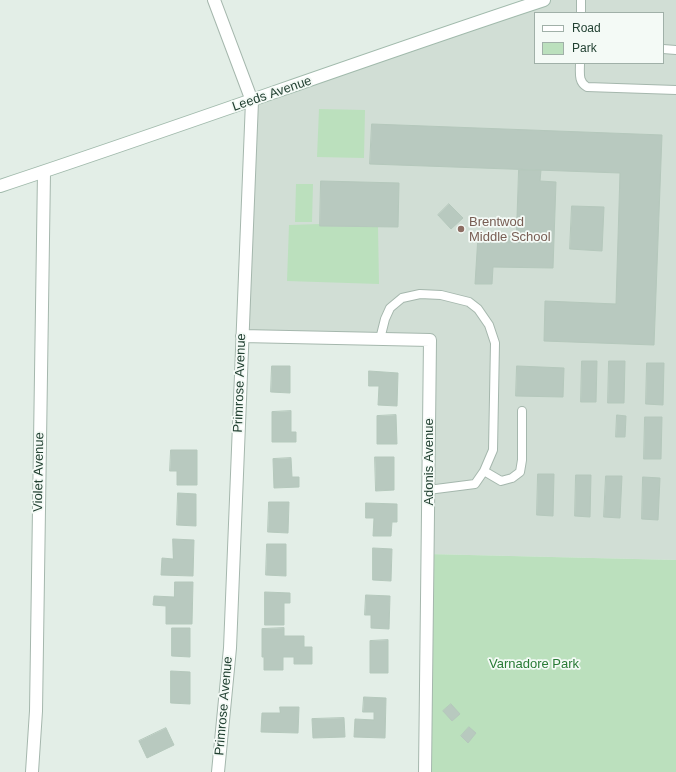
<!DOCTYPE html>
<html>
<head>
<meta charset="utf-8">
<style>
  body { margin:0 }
  #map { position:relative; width:676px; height:772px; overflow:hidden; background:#e3eee7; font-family:Arial,sans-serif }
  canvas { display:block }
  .legend { position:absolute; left:534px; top:12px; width:130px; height:52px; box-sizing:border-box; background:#f4faf6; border:1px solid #a0b0a8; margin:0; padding:5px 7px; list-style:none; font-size:12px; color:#224132 }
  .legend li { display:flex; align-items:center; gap:8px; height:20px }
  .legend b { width:20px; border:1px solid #a0b0a8 }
</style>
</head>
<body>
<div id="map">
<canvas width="676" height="772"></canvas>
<ul class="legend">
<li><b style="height:5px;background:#fff"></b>Road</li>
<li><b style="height:11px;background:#bbe0bd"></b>Park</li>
</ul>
</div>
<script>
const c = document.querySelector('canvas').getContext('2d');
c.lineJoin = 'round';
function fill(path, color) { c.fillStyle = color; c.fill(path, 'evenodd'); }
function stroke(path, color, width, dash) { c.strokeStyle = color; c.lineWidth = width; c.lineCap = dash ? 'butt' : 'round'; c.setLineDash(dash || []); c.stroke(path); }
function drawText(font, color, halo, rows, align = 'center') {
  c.font = font + ' Arial,sans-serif'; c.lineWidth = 3.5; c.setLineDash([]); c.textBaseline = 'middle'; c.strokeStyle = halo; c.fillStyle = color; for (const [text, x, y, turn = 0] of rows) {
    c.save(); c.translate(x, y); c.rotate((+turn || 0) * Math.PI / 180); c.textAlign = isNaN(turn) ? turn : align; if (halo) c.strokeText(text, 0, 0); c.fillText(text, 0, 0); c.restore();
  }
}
const built = new Path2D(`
  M544,0h132v560l-248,-6 2,-214 -188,-4 10,-235zM535,13h128v50h-128z`);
const green = new Path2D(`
  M319,109l46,1 -1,48 -47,-1z
  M296,184h17l-1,38h-17z
  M320,224l1,2 57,1 1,57 -92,-3 2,-56z
  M428,554l248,6v212h-251z`);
const building = new Path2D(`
  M372,124l290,11 -8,210 -110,-4 1,-40 71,3 4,-131 -250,-9z
  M519,170h22l-1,11 16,1 -3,86 -60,-1 -1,17h-17l3,-48h38z
  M321,181l78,2 -1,44 -78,-1z
  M449,204l14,14 -12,11 -13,-14z
  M572,206l32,1 -2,44 -32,-2z
  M582,361h15l-1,41h-15z
  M609,361h16l-1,42h-16z
  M647,363h17l-1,42 -17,-1z
  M272,366h18v27l-19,-1z
  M517,366l47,2 -1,29 -47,-1z
  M369,371l29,2 -1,33 -19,-1 1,-19h-10z
  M291,411v21h5v10h-24v-30z
  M396,415l1,29h-20v-28z
  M617,415l9,1 -1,21h-9z
  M645,417h17l-1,42h-17z
  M171,450h26v35h-20v-14h-7z
  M375,457h19v33l-18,1z
  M291,458l1,19h7v10l-25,1 -1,-29z
  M538,474h16l-1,42 -16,-1z
  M576,475h15l-1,42 -15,-1z
  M606,476h16l-2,42 -16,-1z
  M643,477l17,1 -2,42 -16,-1z
  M178,493l18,1v32l-19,-1z
  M269,502h20l-1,31 -20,-1z
  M366,503l31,1v18h-5l-1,14h-18l1,-18h-8z
  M173,539l21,1 -1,36 -32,-1 1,-17 11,1z
  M267,544h19v32l-20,-1z
  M373,548l19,1 -1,32 -18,-1z
  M175,582h18l-1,42h-26v-18l-13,-1 1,-9 20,1z
  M265,592l25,1v10h-6v22h-19z
  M366,595l24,1 -1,33 -18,-1v-13h-6z
  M172,628h18v29l-18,-1z
  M284,628v8h20v11h8v17h-18v-7h-11v13h-19v-13h-2v-28z
  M388,640v33h-18v-32z
  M171,671l19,1v32l-19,-1z
  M364,697l22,1 -1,40 -31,-1 1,-18 19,1v-8h-11z
  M451,704l9,10 -8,7 -9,-10z
  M280,707h19l-1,26 -37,-1 1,-19h18z
  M344,718l1,19 -32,1 -1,-19z
  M469,727l7,6 -8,10 -7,-7z
  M166,728l8,17 -27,13 -8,-17z`);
const lane = new Path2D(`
  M581,13v-13
  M663,49l13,1
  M580,63c0,10 -2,19 7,24l89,3
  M380,339l5,-20 5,-11 12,-10 18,-4 21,1 28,7 9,7 11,16 6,18 -2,107 -9,21 -9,13 -47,6
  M484,471l17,10 11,-3 8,-6 2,-12v-49`);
const street = new Path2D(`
  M214,0l38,101 -22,547 -12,124
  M242,336l188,4 -5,432
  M32,772l4,-61 8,-539`);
const secondary = new Path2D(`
  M0,186c182,-60 362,-126 544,-186`);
const markers = [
  [461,229,4,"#8d6e63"]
];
const streetNames = [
  ["Leeds Avenue",272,94,-19],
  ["Primrose Avenue",240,383,-88],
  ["Adonis Avenue",429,462,-90],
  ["Violet Avenue",39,472,-89],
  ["Primrose Avenue",224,706,-85]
];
const educationNames = [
  ["Brentwod",469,222],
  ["Middle School",469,237]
];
const parkNames = [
  ["Varnadore Park",534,664]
];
fill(built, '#d1ded5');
fill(green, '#bbe0bd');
fill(building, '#b8c9bf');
stroke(building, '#b5c8bc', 1);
stroke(lane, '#a5b7ad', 10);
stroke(street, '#a5b7ad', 14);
stroke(secondary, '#a1baac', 14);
stroke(lane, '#fff', 8);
stroke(street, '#fff', 12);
stroke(secondary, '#fff', 12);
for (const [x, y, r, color] of markers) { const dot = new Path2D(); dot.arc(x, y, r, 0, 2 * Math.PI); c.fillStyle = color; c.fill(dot); stroke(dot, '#f4faf6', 1.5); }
drawText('13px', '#224132', '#f4faf6', streetNames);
drawText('13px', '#785e54', '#f4faf6', educationNames, 'left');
drawText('13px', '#297b36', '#f4faf6', parkNames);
</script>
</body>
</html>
